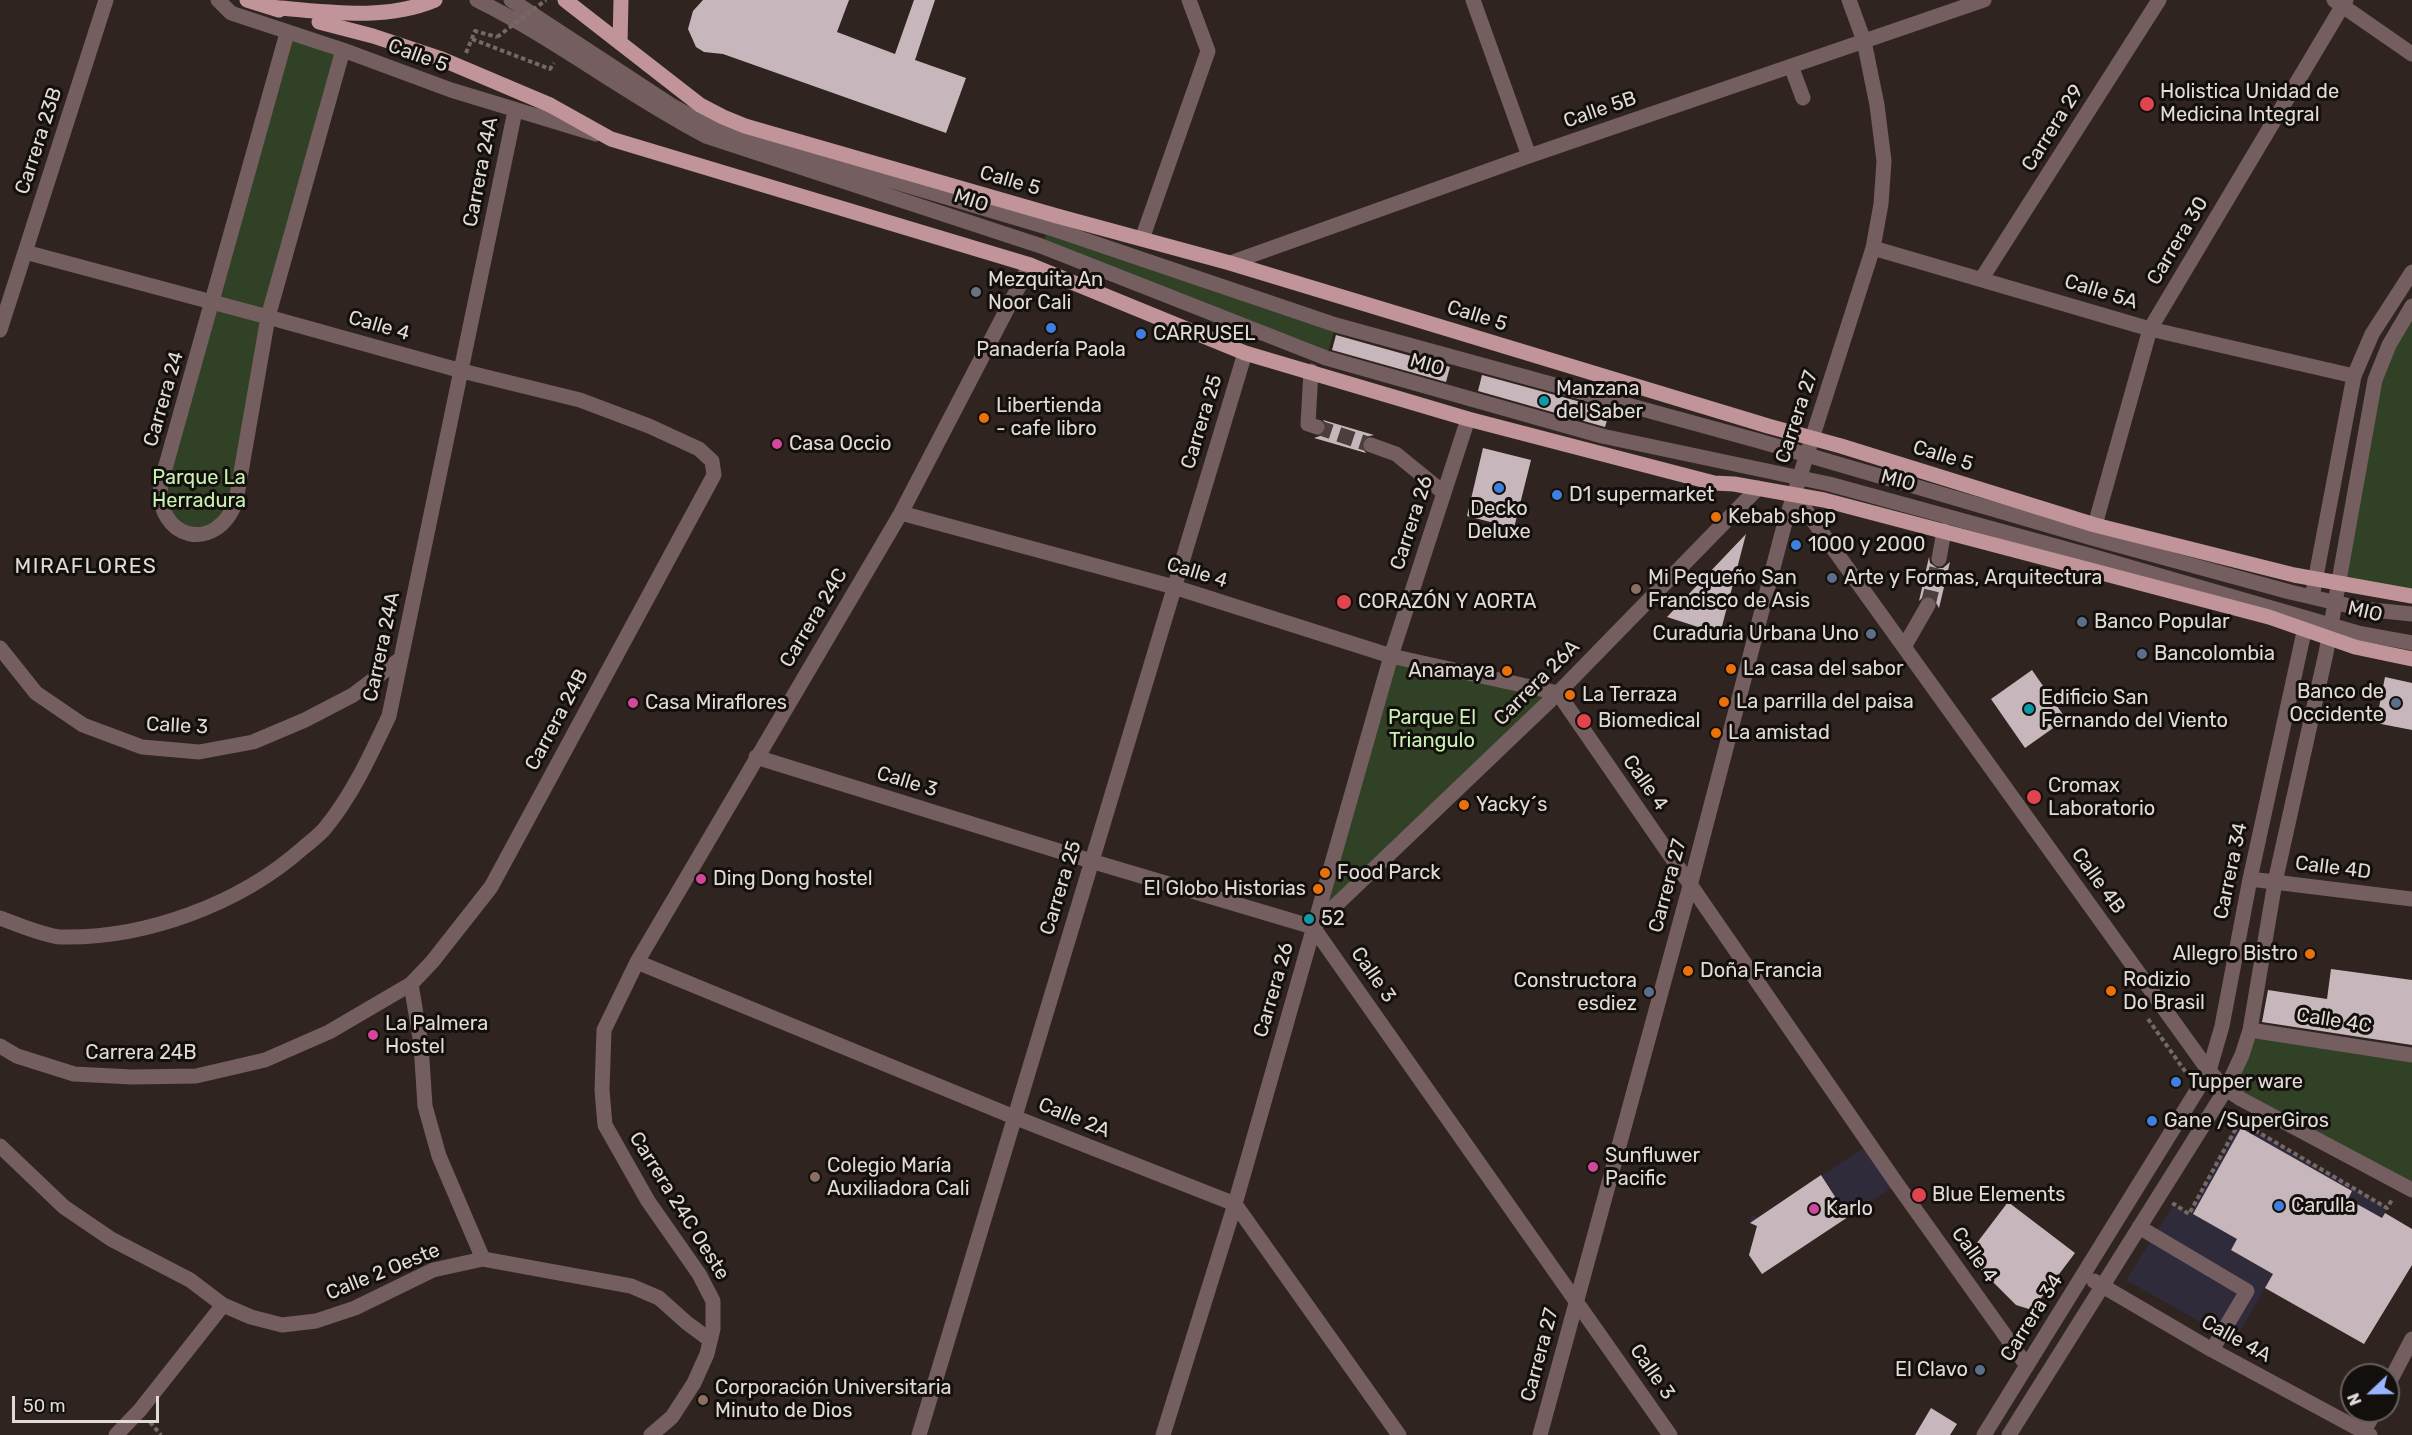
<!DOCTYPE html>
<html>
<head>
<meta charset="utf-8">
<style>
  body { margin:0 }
  #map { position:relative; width:2412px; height:1435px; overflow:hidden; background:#2f241f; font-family:Rubik,sans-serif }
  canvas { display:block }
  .north { position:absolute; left:2340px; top:1363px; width:60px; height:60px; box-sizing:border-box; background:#130f0c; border:2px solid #65605d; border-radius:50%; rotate:248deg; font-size:16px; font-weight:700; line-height:24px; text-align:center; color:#e1dad6 }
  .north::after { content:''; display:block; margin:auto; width:21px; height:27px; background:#98b5fd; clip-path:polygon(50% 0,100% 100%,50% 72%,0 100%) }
  .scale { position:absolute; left:12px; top:1396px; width:147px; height:27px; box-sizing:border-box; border:3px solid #e1dad6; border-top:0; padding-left:8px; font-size:18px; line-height:21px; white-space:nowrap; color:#e1dad6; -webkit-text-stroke:4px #130f0c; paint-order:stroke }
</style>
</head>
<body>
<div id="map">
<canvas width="2412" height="1435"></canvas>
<div class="north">N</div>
<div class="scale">50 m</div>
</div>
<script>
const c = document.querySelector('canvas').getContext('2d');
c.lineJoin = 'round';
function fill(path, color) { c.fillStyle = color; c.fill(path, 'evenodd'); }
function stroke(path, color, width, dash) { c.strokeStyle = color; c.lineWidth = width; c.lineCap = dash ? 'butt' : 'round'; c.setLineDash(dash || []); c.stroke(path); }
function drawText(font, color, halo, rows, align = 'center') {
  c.font = font + ' Rubik,sans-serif'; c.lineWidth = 6; c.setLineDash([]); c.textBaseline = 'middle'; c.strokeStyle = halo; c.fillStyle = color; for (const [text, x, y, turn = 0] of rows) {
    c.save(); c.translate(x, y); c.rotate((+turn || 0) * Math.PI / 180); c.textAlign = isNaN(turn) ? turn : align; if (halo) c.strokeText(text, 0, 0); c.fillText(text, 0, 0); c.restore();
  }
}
const commercial = new Path2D(`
  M2240,1121l147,87 -41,75 -81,5 -31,53 -108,-61 48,-76 15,9z
  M1871,1143l26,41 -135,90 -13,-19 8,-29 -7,-4 2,-7 7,2z`);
const green = new Path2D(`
  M287,33l56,17 -75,267 -32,184 -17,27 -45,-1 -13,-44z
  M1050,228l286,97 -10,33 -285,-112z
  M2412,306v290l-73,-13 36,-203z
  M1391,656l167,37 -245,234z
  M2250,1030l162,25v135l-186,-101z`);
const building = new Path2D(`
  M703,0h146l-12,32 58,22 19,-54h21l-20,60 51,18 -20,55 -223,-79 -19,-2 -8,-5 -8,-18 5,-18z
  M1336,335l114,32 -4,15 -114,-32z
  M1482,375l128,35 -5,17 -127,-36z
  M1323,420l51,15 -9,2 -3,4v6l4,6 -52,-15 9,-3 3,-4v-7z
  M1483,448l48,12 -17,68 -47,-12z
  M1746,534l-26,100 -53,-17z
  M1929,557l1,6 7,5h6l7,-6 -11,46 -7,-12h-8l-5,5z
  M2032,670l34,49 -41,29 -34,-49z
  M2385,677l27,6v47l-36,-7z
  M2331,969l81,11v65l-150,-23 6,-32 59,9z
  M2241,1128l111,63 -4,8 34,19 3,-5 27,16v36l-48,79 -99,-56 8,-14 -42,-24 6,-11 -44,-25z
  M1821,1175l27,42 -86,57 -13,-19 8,-29 -7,-3z
  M2008,1202l67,51 -43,57 -16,-5 -34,-34 -12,-19z
  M1931,1408l26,16 -7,11h-35z`);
const minorTunnel = new Path2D(`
  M1317,427l54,18
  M1928,605l11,-46`);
const path = new Path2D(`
  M472,39l78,30 4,-6
  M466,53l9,-22 22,6
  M2148,1019l39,55
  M2229,1115l158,93 6,-10
  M2173,1206l1,-2 15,10 51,-93
  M150,1422l11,13`);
const minor = new Path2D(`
  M218,0l13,13 112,37 108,40 145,44
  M477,0c79,39 150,95 229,136l335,110 285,112 276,78 227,48 259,71 270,78 54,10
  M511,0l160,105 40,22 339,101 286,97 423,116 333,97 198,54 73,17 49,5
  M1473,0l56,156
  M2334,0l78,54
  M287,33l-126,450c-7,57 56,72 75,18l32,-184 75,-267
  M1791,66l12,32
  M1142,239l66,-188 -19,-51
  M1873,248l277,81 204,47
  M1230,263l299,-107 455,-156
  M1982,278l177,-278
  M0,330l106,-330
  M1311,371l-3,53 9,3
  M1371,445l25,9 48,39
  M1794,494l415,577 17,18 15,10 171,91
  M901,513l273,74 217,69 167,37 339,491 130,182
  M2095,525l55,-196 196,-329
  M1939,559l5,-28
  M2313,592l41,-216 18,-42 40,-62
  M1904,647l24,-42
  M0,648l36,45 47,32 59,22 57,5 54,-10 52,-22 48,-25 46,-35
  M756,757l335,104 222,66 357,508
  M2250,879l162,20
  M0,918c17,6 44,18 61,19 84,2 179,-33 242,-89 8,-7 17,-13 23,-21 27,-33 45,-73 63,-111l126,-605
  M1313,927l245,-234 200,-205
  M637,962l377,155 221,87 164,231
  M411,984l10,60 4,62 14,50 44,103
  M2250,1030l162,25
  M0,1046l17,10 57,18 58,3 64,-1 69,-16 64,-28 82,-48 21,-22 59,-75 223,-412 -2,-14 -13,-12 -50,-23 -69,-26 -118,-29 -194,-54 -243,-65
  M0,1146l64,61 47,32 79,41 33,25 28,12 31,8 34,-4 39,-13 78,-38 50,-11 148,27 28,12 28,25 23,17
  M2139,1227l108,64 -35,59
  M2094,1281l118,69 158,85
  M2388,1385l24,-46
  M116,1435l24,-25 83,-105
  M651,1435l21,-18 22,-34 13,-29 6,-25v-28l-14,-27 -51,-73 -43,-76 -3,-35 2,-60 33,-68 264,-449 129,-248
  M919,1435l326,-1082
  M1163,1435l72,-231 156,-548 77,-237
  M1540,1435l150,-549 94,-360 89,-278 8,-44 3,-43 -7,-56 -13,-64 -15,-41
  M1984,1435l225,-364 13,-45 28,-147 57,-261
  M2009,1435l217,-346 16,-34 8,-25 25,-148 51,-229 49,-273 14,-35 23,-39
  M2362,1435l13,-24`);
const major = new Path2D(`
  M247,0l32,10
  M565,0l135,105 23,12 22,9 312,90 173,47 538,163 73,20 254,79 199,50 118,21
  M269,7c55,4 113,15 166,-7
  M620,43l1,-43
  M550,105l61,34 419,126 215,88 223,66 246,64 20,1 90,16 445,117 86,30 57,12`);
const pathBridge = new Path2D(`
  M497,37l49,-37`);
const majorBridge = new Path2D(`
  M319,22l54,14 66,22 111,47`);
const markers = [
  [2147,104,8,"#e0444e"],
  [976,292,6,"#6b7280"],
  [1051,328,6,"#3f7fe0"],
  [1141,334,6,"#3f7fe0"],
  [1544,401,6,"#0f9aa8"],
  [984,418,6,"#e8710a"],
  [777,444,6,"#d1479c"],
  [1499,488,6,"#3f7fe0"],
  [1557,495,6,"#3f7fe0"],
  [1716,517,6,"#e8710a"],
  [1796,545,6,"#3f7fe0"],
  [1832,578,6,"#5c6f8a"],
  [1636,589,6,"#8d6e63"],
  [1344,602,8,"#e0444e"],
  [2082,622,6,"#5c6f8a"],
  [1871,634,6,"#5c6f8a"],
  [2142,654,6,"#5c6f8a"],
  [1731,669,6,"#e8710a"],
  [1507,671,6,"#e8710a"],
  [1570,695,6,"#e8710a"],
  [1724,702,6,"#e8710a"],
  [633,703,6,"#d1479c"],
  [2396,703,6,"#5c6f8a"],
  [2029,709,6,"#0f9aa8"],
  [1584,721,8,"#e0444e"],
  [1716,733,6,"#e8710a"],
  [2034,797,8,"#e0444e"],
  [1464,805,6,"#e8710a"],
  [1325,873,6,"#e8710a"],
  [701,879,6,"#d1479c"],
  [1318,889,6,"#e8710a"],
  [1309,919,6,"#0f9aa8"],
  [2310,954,6,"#e8710a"],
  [1688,971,6,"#e8710a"],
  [2111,991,6,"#e8710a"],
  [1649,992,6,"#5c6f8a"],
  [373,1035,6,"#d1479c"],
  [2176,1082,6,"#3f7fe0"],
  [2152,1121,6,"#3f7fe0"],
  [1593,1167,6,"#d1479c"],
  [815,1177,6,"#8d6e63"],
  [1919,1195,8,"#e0444e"],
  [2279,1206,6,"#3f7fe0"],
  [1814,1209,6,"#d1479c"],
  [1980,1370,6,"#5c6f8a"],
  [703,1400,6,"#8d6e63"]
];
const streetNames = [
  ["Calle 5",418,56,20],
  ["Calle 5B",1600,110,-19],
  ["Carrera 29",2053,128,-58],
  ["Carrera 23B",39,141,-72],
  ["Carrera 24A",481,172,-79],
  ["Calle 5",1010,181,16],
  ["MIO",971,201,18],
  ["Carrera 30",2178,241,-59],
  ["Calle 5A",2101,292,17],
  ["Calle 5",1477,316,17],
  ["Calle 4",379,326,16],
  ["MIO",1427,365,16],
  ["Carrera 24",164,399,-74],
  ["Carrera 27",1797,417,-72],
  ["Carrera 25",1202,422,-73],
  ["Calle 5",1943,456,17],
  ["MIO",1898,481,15],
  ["Carrera 26",1412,523,-72],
  ["Calle 4",1197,573,17],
  ["MIO",2365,612,13],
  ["Carrera 24C",814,618,-59],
  ["Carrera 24A",382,647,-78],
  ["Carrera 26A",1537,683,-45],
  ["Carrera 24B",557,720,-62],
  ["Calle 3",177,726,3],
  ["Calle 3",907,782,17],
  ["Calle 4",1645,783,55],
  ["Calle 4D",2333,868,7],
  ["Carrera 34",2231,871,-78],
  ["Calle 4B",2098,881,54],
  ["Carrera 27",1668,886,-75],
  ["Carrera 25",1061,888,-73],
  ["Calle 3",1373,975,55],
  ["Carrera 26",1274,990,-74],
  ["Calle 4C",2334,1021,9],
  ["Carrera 24B",141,1053],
  ["Calle 2A",1074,1118,22],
  ["Carrera 24C Oeste",679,1206,58],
  ["Calle 4",1974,1255,54],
  ["Calle 2 Oeste",383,1272,-22],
  ["Carrera 34",2032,1318,-58],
  ["Calle 4A",2236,1339,29],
  ["Carrera 27",1540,1355,-75],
  ["Calle 3",1652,1372,55]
];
const poiNames = [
  ["Holistica Unidad de",2160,92],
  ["Medicina Integral",2160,115],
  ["Mezquita An",988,280],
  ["Noor Cali",988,303],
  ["CARRUSEL",1153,334],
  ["Panadería Paola",1051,350,"center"],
  ["Manzana",1556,389],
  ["del Saber",1556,412],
  ["Libertienda",996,406],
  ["- cafe libro",996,429],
  ["Casa Occio",789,444],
  ["D1 supermarket",1569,495],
  ["Decko",1499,509,"center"],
  ["Deluxe",1499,532,"center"],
  ["Kebab shop",1728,517],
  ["1000 y 2000",1808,545],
  ["Mi Pequeño San",1648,578],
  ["Francisco de Asis",1648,601],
  ["Arte y Formas, Arquitectura",1844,578],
  ["CORAZÓN Y AORTA",1358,602],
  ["Banco Popular",2094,622],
  ["Curaduria Urbana Uno",1859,634,"right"],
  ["Bancolombia",2154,654],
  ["La casa del sabor",1743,669],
  ["Anamaya",1495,671,"right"],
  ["Banco de",2384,692,"right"],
  ["Occidente",2384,715,"right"],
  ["La Terraza",1582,695],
  ["Edificio San",2041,698],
  ["Fernando del Viento",2041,721],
  ["La parrilla del paisa",1736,702],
  ["Casa Miraflores",645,703],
  ["Biomedical",1598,721],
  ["La amistad",1728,733],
  ["Cromax",2048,786],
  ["Laboratorio",2048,809],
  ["Yacky´s",1476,805],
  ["Food Parck",1337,873],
  ["Ding Dong hostel",713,879],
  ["El Globo Historias",1306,889,"right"],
  ["52",1321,919],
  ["Allegro Bistro",2298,954,"right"],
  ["Doña Francia",1700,971],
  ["Rodizio",2123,980],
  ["Do Brasil",2123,1003],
  ["Constructora",1637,981,"right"],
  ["esdiez",1637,1004,"right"],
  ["La Palmera",385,1024],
  ["Hostel",385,1047],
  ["Tupper ware",2188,1082],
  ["Gane /SuperGiros",2164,1121],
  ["Sunfluwer",1605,1156],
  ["Pacific",1605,1179],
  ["Colegio María",827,1166],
  ["Auxiliadora Cali",827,1189],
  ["Blue Elements",1932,1195],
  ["Carulla",2291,1206],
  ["Karlo",1826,1209],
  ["El Clavo",1968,1370,"right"],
  ["Corporación Universitaria",715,1388],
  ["Minuto de Dios",715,1411]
];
const parkNames = [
  ["Parque La",199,478],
  ["Herradura",199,501],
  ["Parque El",1432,718],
  ["Triangulo",1432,741]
];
const neighbourhoodNames = [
  ["MIRAFLORES",86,567]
];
fill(commercial, '#302b3b');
fill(green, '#304125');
fill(building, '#c7b7bc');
stroke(minorTunnel, '#4a3f3a', 15, [15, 8]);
stroke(path, '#736a65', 4, [4.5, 3]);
stroke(minor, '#745e60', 15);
stroke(major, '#c09499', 15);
stroke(pathBridge, '#736a65', 4, [4.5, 3]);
stroke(majorBridge, '#c09499', 15);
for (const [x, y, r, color] of markers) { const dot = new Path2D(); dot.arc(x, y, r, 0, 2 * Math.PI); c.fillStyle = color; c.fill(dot); stroke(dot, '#130f0c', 2); }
drawText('20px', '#e1dad6', '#130f0c', streetNames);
drawText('20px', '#e1dad6', '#130f0c', poiNames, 'left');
drawText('20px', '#caf2b3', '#130f0c', parkNames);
c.letterSpacing = '1.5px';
drawText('21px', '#e1dad6', '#130f0c', neighbourhoodNames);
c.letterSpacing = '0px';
</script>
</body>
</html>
